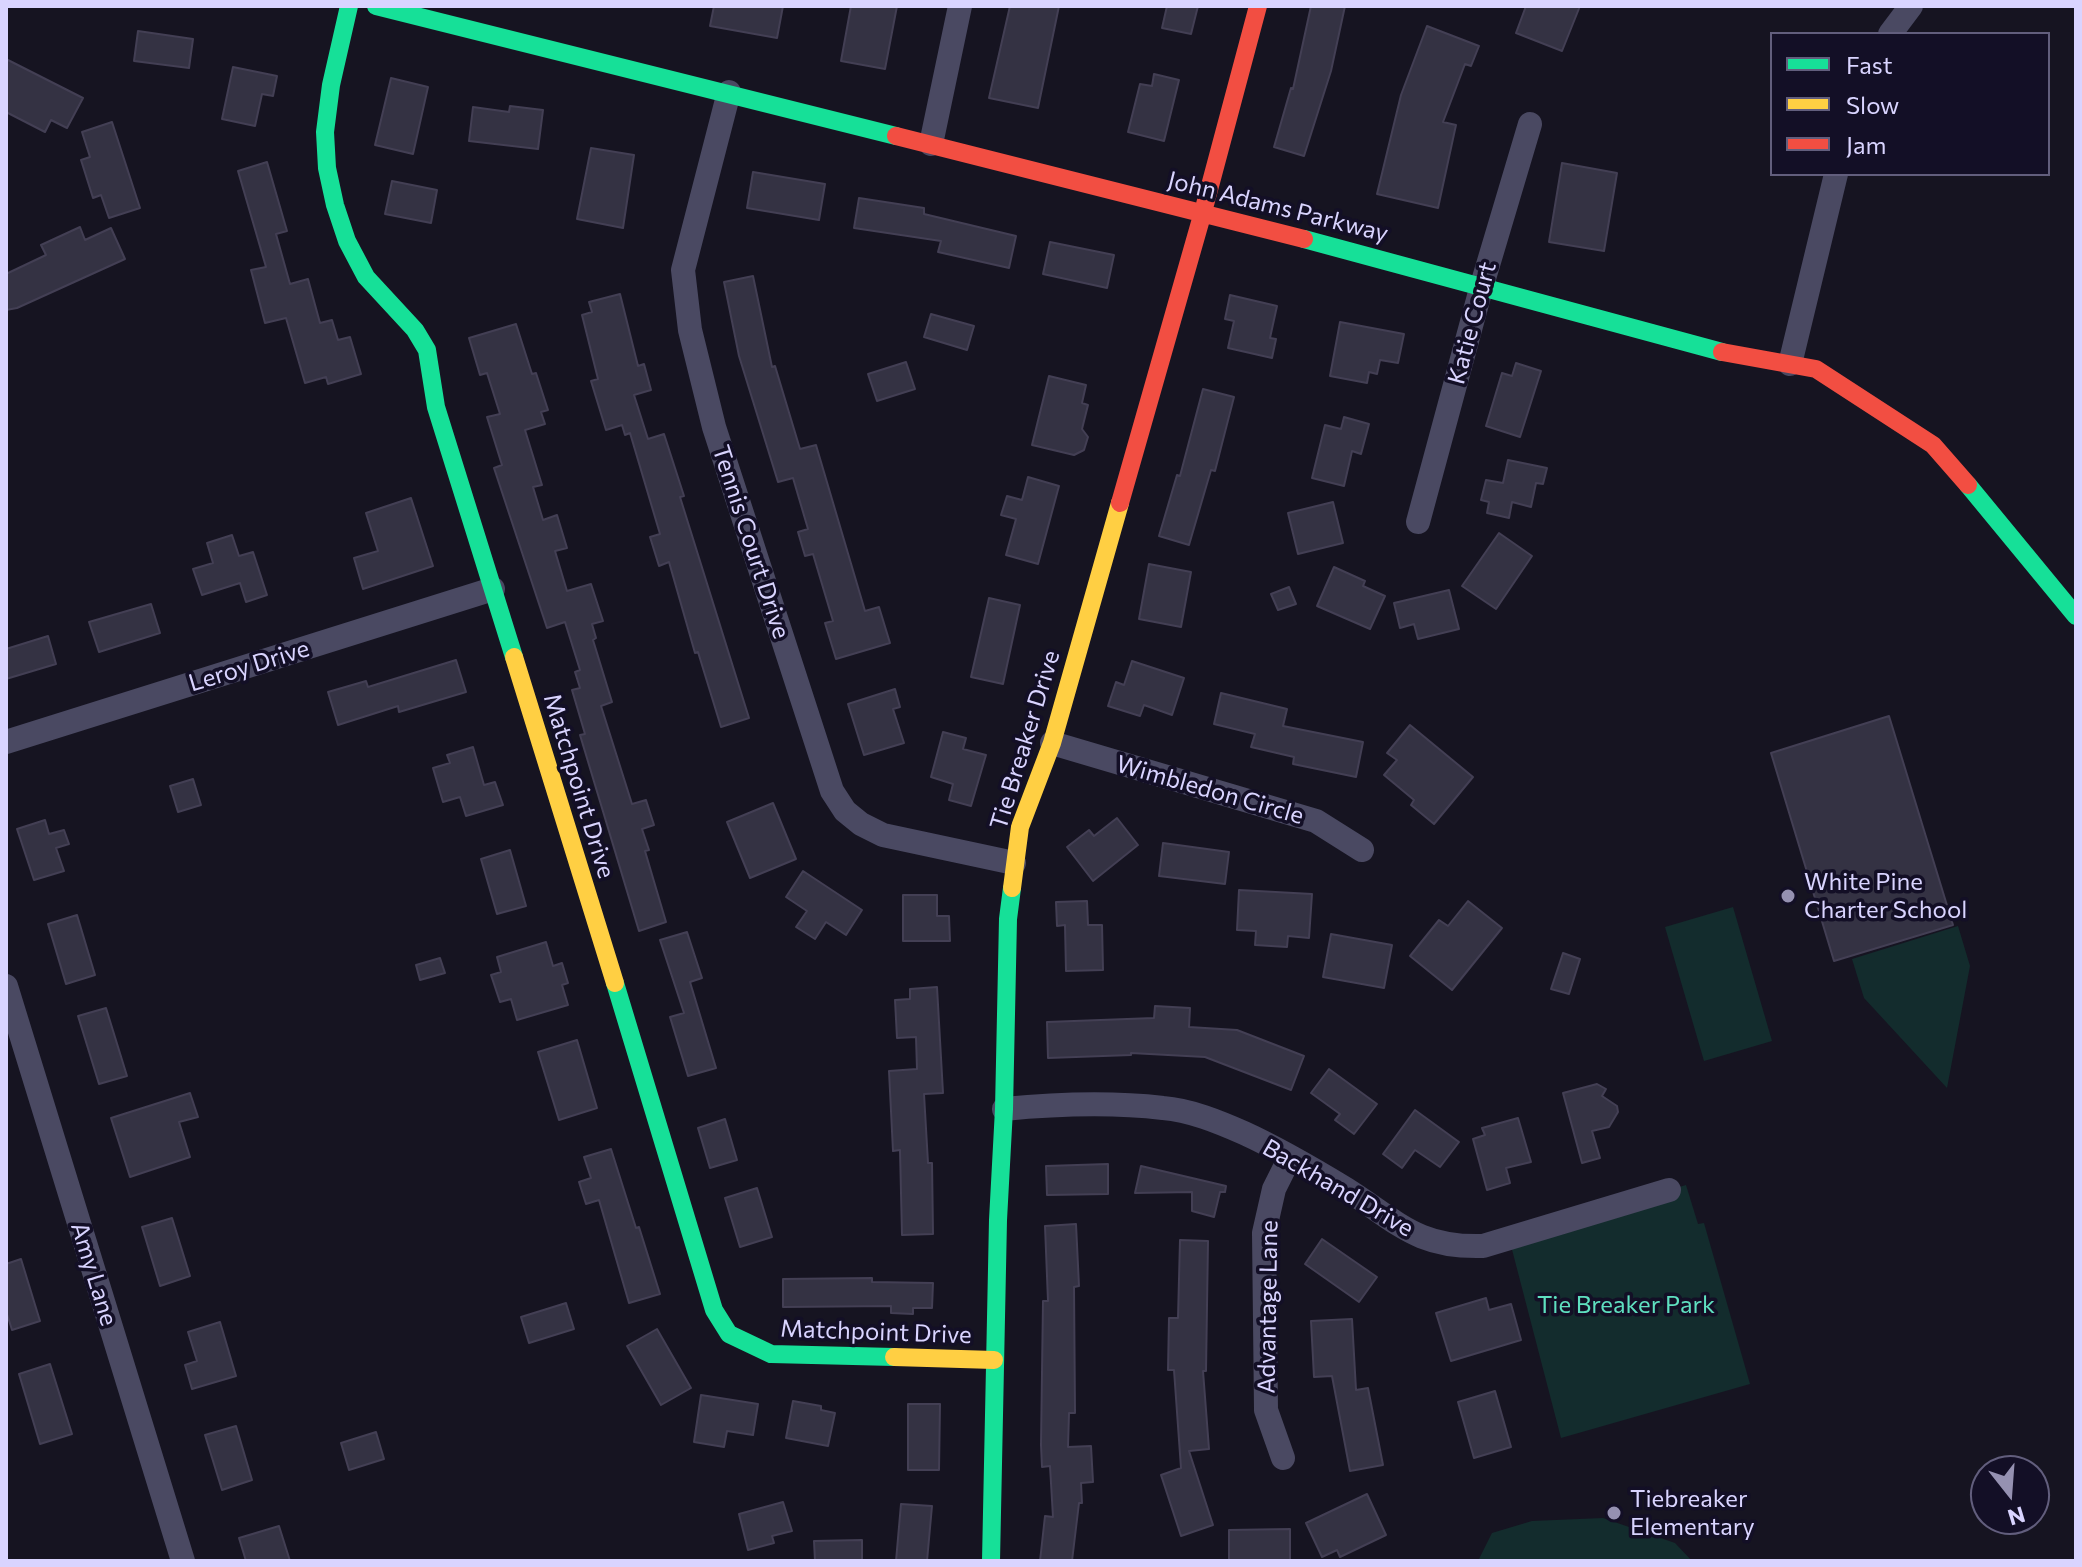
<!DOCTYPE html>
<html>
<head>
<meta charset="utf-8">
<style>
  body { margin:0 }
  #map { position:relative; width:2082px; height:1567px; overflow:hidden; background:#161421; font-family:Commissioner,sans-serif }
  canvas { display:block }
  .frame { position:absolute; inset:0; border:8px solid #d9d4ff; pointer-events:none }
  .legend { position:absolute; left:1770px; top:32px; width:280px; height:144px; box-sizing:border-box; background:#130f26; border:2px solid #625e7d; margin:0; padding:10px 14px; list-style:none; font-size:24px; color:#d9d4ff }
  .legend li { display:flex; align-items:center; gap:16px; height:40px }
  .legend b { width:40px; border:2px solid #625e7d }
  .north { position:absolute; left:1970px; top:1455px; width:80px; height:80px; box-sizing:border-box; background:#130f26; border:2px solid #625e7d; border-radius:50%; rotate:163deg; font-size:22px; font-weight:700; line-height:32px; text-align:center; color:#d9d4ff }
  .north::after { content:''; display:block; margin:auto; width:28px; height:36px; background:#9591b1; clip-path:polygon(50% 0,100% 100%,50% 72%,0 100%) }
</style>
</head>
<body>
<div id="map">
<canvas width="2082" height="1567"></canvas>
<div class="frame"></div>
<ul class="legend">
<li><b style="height:10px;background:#16e098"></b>Fast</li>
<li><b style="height:10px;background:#ffcf43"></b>Slow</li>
<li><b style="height:10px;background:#f24e42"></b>Jam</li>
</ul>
<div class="north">N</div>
</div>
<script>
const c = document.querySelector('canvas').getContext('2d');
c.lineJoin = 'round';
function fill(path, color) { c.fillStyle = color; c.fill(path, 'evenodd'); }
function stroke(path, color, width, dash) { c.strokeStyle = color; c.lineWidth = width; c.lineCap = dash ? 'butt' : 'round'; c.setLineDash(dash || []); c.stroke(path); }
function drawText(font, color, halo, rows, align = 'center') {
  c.font = font + ' Commissioner,sans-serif'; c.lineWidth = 7; c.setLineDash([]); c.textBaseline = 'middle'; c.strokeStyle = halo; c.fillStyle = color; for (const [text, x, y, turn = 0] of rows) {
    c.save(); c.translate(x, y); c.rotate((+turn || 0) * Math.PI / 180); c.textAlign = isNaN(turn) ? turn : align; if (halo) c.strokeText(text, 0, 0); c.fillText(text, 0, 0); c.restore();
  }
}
const green = new Path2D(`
  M1733,907l39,134 -68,20 -39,-134z
  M1958,926l12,40 -23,122 -83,-90 -12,-39z
  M1686,1185l12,39 6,-1 46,161 -189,54 -52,-200z
  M1603,1518l72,25 17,18h-214l14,-28 40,-12z`);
const building = new Path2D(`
  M714,6h69l-6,32 -67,-12z
  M851,6h46l-12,63 -44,-8z
  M1010,6h49l-21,102 -49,-10z
  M1167,6h31l-7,28 -29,-6z
  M1311,6h34l-14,65 -27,85 -30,-9 17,-59 2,1z
  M1526,6h54l-18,45 -46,-18z
  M1427,26l52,20 -8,20 -6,-2 -22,58 13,3 -18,83 -61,-14 24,-99z
  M138,31l55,8 -4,29 -55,-7z
  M6,59l77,39 -16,30 -16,-8 -6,12 -39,-20z
  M233,67l44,9 -4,20 -11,-2 -7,32 -33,-7z
  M1154,74l25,6 -15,61 -36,-9 12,-48 12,2z
  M391,78l37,9 -15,67 -38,-9z
  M510,106l33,4 -5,39 -69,-8 4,-34 36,5z
  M112,122l28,86 -31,10 -8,-23 -8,3 -12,-38 9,-3 -8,-25z
  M591,148l43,7 -11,73 -46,-9z
  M267,162l20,69 -11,3 14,50 18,-5 12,44 12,-3 6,20 12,-3 11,37 -33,10 -2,-7 -21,6 -19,-65 -21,5 -14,-53 15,-3 -28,-96z
  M1562,163l55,10 -13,78 -55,-9z
  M753,172l72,12 -6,36 -72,-12z
  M392,181l45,9 -6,33 -46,-9z
  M859,198l65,10v6l92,22 -7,32 -71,-16 3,-11 -87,-13z
  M80,227l5,13 26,-12 14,31 -108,49 -11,2v-36l40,-19 -5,-10z
  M1050,242l64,13 -7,33 -64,-14z
  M753,276l19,91 3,-1 25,83 16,-4 49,166 14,-4 11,36 -54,16 -11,-36 8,-2 -20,-67 -8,2 -7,-24 10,-3 -15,-51 -15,4 -39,-126 -15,-74z
  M620,294l18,72 6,-2 7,26 -17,5 14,44 16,-5 20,62 -4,1 69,221 -28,9 -23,-75 -3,1 -26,-91 -10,4 -9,-29 10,-3 -30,-101 -5,2 -3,-10 -16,5 -15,-49 7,-2 -16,-64 10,-3 -3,-10z
  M1230,295l47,11 -7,32 6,1 -4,19 -44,-10 6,-27 -9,-2z
  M931,314l43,12 -7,24 -43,-13z
  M1340,322l64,12 -6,29 -18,-3 -3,14 -8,-2 -2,11 -37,-7z
  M516,324l16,50 4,-1 12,37 -7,2 4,12 -20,6 17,55 -9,2 10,33 14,-5 10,33 -12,3 12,40 24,-7 12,37 -11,3 4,14 -3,2 19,62 -11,4 31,98 14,-4 8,25 -12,4 7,21 -4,1 21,71 -27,9 -59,-196 5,-1 -13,-44 8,-2 -5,-16 5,-2 -15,-48 -18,6 -53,-160 8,-3 -15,-48 13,-3 -13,-41 -7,2 -11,-37z
  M906,362l9,27 -38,12 -9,-27z
  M1516,363l25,8 -21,66 -34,-11 16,-53 10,3z
  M1049,376l37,9 -4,18 6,2 -6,24 6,8 -4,13 -10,5 -42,-10z
  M1203,389l31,8 -19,74 -4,-1 -22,75 -30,-9 18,-61 3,1z
  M1344,417l25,7 -8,30 -9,-3 -8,35 -32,-8 13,-53 16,4z
  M1508,460l39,8 -4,16 -7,-1 -5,24 -19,-5 -3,16 -22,-5 2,-11 -8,-2 5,-20 17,3z
  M1028,477l31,9 -21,78 -32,-9 10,-36 -15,-4 6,-19 15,4z
  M411,498l22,68 -70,23 -9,-31 24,-7 -12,-38z
  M1333,502l10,41 -45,11 -10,-41z
  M1499,533l33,23 -36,53 -34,-23z
  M232,535l7,21 14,-4 14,43 -21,7 -6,-19 -38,12 -9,-26 20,-6 -6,-20z
  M1149,564l42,8 -10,55 -42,-8z
  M1334,567l31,14 -2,5 22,10 -15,33 -53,-23z
  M1289,587l7,17 -18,6 -7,-16z
  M1449,590l10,39 -41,10 -4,-15 -14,4 -6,-25z
  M989,598l31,7 -17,79 -32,-7z
  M151,604l9,29 -61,19 -10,-30z
  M48,636l8,28 -50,15v-30z
  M456,660l10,32 -67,20 -1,-6 -60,19 -10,-33 38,-11 2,6z
  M1132,661l52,17 -12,37 -28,-10 -4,11 -32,-10 8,-24 8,3z
  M895,689l5,18 -7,2 11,34 -40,12 -16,-51z
  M1221,693l66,16 -4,17 80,16 -7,35 -63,-13 1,-7 -43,-10 4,-13 -41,-10z
  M1889,716l64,209 -119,36 -63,-208z
  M1410,725l63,52 -39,47 -23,-19 3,-5 -30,-25 13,-15 -10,-7z
  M943,732l23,6 -3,11 23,6 -15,51 -22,-6 4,-16 -22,-7z
  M473,747l11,38 11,-3 8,23 -37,11 -6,-19 -17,5 -10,-34 17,-5 -3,-8z
  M193,779l8,26 -23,7 -8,-26z
  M773,803l23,56 -46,19 -23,-56z
  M1117,818l21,27 -45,36 -26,-34 22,-17 5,6z
  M45,820l4,14 15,-4 5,14 -13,4 8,23 -30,9 -17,-51z
  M1163,843l66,9 -4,32 -66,-8z
  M510,850l16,56 -29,8 -16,-55z
  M803,871l59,39 -16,25 -20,-13 -11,17 -19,-12 11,-16 -21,-14z
  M1239,890l73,4 -3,44 -21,-2 -1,11 -32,-2 1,-14 -19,-1z
  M903,895h34v21h12l1,25h-47z
  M1087,901l1,24h14l1,45 -37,1 -1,-46 -8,1 -1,-24z
  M1468,901l34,27 -50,62 -42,-34 29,-36 9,6z
  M77,915l18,60 -29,9 -18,-60z
  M687,932l15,46 -12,4 26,86 -28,8 -18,-59 14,-4 -24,-73z
  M1331,934l61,11 -8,43 -61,-11z
  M546,942l7,24 9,-3 6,20 -6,2 6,20 -51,15 -6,-21 -11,3 -9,-27 10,-3 -4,-15z
  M1563,953l17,6 -11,35 -18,-5z
  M440,958l5,15 -25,7 -4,-15z
  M937,987l6,106 -19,1 4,69h4l1,71 -31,1 -2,-85 -7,1 -4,-80 28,-2 -1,-32 -19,1 -2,-38 15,-1v-10z
  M1155,1006l35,2 -1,19 48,3 67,26 -13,34 -86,-33 -74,-4v2l-83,3 -1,-36 107,-4z
  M106,1008l21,68 -28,8 -21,-68z
  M577,1040l20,68 -38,12 -21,-68z
  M1329,1069l48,35 -23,30 -19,-14 5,-6 -29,-21z
  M1597,1084l9,5 -4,7 15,10 1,6 -9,15 -17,4 8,27 -18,5 -19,-70z
  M190,1093l8,24 -19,5 11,35 -60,20 -19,-59z
  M1415,1110l44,32 -19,25 -25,-17 -13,18 -19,-14z
  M1518,1118l13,44 -25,6 4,15 -23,7 -14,-51 12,-4 -3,-7z
  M725,1119l12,41 -27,8 -12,-40z
  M611,1149l25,79 3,-1 21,67 -31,9 -30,-103 -13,4 -7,-22 12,-4 -7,-21z
  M1108,1164v30l-61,1 -1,-29z
  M1141,1166l85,20 -1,6h-5l-6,25 -22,-6v-19l-57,1z
  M757,1188l15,49 -32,10 -15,-49z
  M172,1218l18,58 -30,10 -18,-59z
  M1076,1224l3,62 -5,1 1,126h-6l-1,34 23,-1 2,36 -12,1 1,20h-3l-7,58h-32l5,-45 8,1 -3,-51 -8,1 -1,-22 2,-144h5l-3,-75z
  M1322,1239l55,38 -18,25 -54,-38z
  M1180,1240l28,1 -2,130h-3l6,78 -20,2 24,74 -32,11 -20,-61 20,-7 -7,-98h-6l1,-52h9z
  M21,1259l19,62 -28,9 -6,-19v-47z
  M872,1278v4l61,1 -1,25h-19v6l-22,-1v-7l-108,1v-28z
  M1486,1298l3,12 22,-6 10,36 -70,21 -15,-48z
  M566,1303l8,26 -45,14 -8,-26z
  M1352,1319l4,71 12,-2 15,77 -33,6 -18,-95 -18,1 -3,-56z
  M220,1322l16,54 -44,13 -7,-24 12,-4 -9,-29z
  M657,1329l34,59 -30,17 -34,-59z
  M50,1364l22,70 -32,10 -21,-70z
  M1495,1391l16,56 -37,11 -16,-56z
  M701,1395l57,9 -5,31 -26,-4 -3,16 -30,-5z
  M793,1401l28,5v4l14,3 -7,33 -42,-8z
  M908,1404h32l-1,66h-31z
  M236,1426l16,54 -30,10 -17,-55z
  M376,1432l8,27 -35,11 -8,-27z
  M1367,1494l19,41 -46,22 -3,-7 -15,7 -16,-34z
  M783,1502l9,29 -20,5 2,7 -26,7 -9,-36z
  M901,1504l31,2 -5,55h-31z
  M279,1526l11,35h-44l-7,-23z
  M1290,1529v32h-61v-31z
  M862,1540v21h-47l-1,-20z`);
const street = new Path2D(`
  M1890,34l21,-28
  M729,92l-46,178 7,60 24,97 118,364 13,20 16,13 22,11 131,28
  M931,144l29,-138
  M1790,364l46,-190
  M1418,522l64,-237 48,-161
  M6,742l487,-153
  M1052,743l264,78 46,29
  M6,986l177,575
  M1004,1109c52,-5 107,-7 159,-1 27,2 56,14 81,25 35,16 69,36 102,56 52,33 71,59 137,57l186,-56
  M1283,1458l-17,-48 -2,-177 10,-44 16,-32`);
const fast = new Path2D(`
  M349,6l-18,79 -6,47 2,36 8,37 12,36 19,36 49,53 12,20 9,57 78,250
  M376,6l520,130
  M1304,239l418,113
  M1968,485l108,131
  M615,983l99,327 15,24 42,20 123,3
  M991,1561l7,-341 6,-111 4,-190 4,-31`);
const slow = new Path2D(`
  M514,657l101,326
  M1012,888l8,-61 32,-84 68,-240
  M894,1357l100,3`);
const jam = new Path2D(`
  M896,136l408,103
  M1722,352l94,17 117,76 35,40
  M1120,503l83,-291 55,-206`);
const markers = [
  [1788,896,8,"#9591b1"],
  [1614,1513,8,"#9591b1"]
];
const streetNames = [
  ["John Adams Parkway",1278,207,14],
  ["Katie Court",1472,323,-75],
  ["Tennis Court Drive",751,542,72],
  ["Leroy Drive",249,666,-17],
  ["Tie Breaker Drive",1025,740,-73],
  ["Matchpoint Drive",579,786,73],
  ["Wimbledon Circle",1210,790,16],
  ["Backhand Drive",1338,1188,30],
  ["Amy Lane",94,1274,73],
  ["Advantage Lane",1268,1307,-89],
  ["Matchpoint Drive",876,1332,2]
];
const poiNames = [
  ["White Pine",1804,882],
  ["Charter School",1804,910],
  ["Tiebreaker",1630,1499],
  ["Elementary",1630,1527]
];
const parkNames = [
  ["Tie Breaker Park",1626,1305]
];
fill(green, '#132c2d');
fill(building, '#343243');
stroke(building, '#433f54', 2);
stroke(street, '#4a4962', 24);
stroke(fast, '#16e098', 18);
stroke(slow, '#ffcf43', 18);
stroke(jam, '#f24e42', 18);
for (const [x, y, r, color] of markers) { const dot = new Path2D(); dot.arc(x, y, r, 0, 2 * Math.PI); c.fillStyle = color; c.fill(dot); stroke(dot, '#130f26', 3); }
drawText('24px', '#d9d4ff', '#130f26', streetNames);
drawText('24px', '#d9d4ff', '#130f26', poiNames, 'left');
drawText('24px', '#5fe0c0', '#130f26', parkNames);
</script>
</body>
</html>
